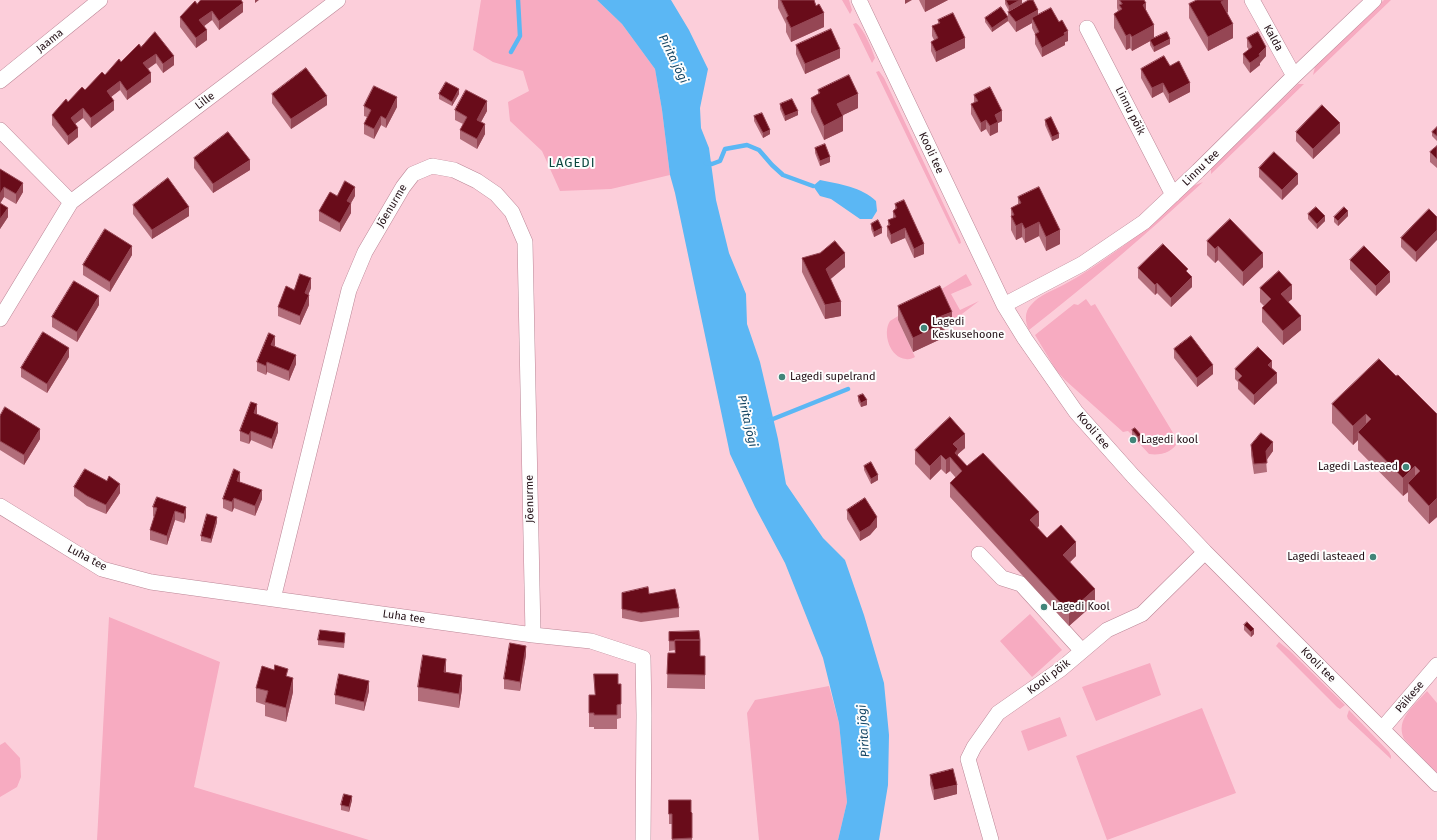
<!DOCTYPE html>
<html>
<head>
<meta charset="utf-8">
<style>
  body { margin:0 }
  canvas { display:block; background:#fcceda }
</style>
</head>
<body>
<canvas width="1437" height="840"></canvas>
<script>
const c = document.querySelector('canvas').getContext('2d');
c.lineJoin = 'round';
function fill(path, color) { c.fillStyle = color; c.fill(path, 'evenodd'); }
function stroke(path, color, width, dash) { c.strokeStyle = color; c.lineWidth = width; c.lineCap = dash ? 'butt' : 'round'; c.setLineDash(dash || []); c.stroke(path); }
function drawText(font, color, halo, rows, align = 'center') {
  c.font = font + ' "Fira Sans",sans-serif'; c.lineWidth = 4; c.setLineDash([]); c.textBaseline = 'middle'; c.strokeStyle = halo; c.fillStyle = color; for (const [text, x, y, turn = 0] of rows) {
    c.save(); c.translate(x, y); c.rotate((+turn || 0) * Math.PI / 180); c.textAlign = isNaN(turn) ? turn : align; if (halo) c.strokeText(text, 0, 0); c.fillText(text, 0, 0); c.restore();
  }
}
const green = new Path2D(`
  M481,0h116l25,24 33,45 7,41 8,65 -59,14 -51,2 -18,-40 -32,-30 -2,-19 21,-11 -6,-20 -30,-9 -20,-12z
  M842,0h7l3,10 -2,4z
  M1384,0h7l-78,75 2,-8z
  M856,23c8,6 16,26 19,35l-3,5 -19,-39z
  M879,71l5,7 76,161 1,4 -2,1 -83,-172z
  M1298,84h6l-93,90v-5z
  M1203,182c-56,52 -114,101 -174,148 -4,-8 -5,-18 2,-25 8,-10 23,-15 34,-21 15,-8 30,-18 44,-28 30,-20 57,-45 84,-70z
  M966,274l6,11 -21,9 9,16 19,-9 -21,16 -6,9 -54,-6 17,37c-2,1 -6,3 -9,2 -16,-1 -24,-26 -16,-38z
  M1086,299l5,7 4,-2 83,137c-4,11 -18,15 -29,13l-11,-12 -3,-10 -3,3 -4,-4 -5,1 -58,-52 -9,-10 -21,-35 39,-31 4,1z
  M1030,614l32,36 -30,27 -32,-36z
  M109,617l111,45 -26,125 175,53h-272z
  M1279,642l11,9 55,54 -5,4 -3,-2 -61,-61z
  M1150,663l11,32 -65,26 -14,-34z
  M829,686l10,37 8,79 -9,38h-79l-12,-127 8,-13z
  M1427,691l10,12v70l-33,-34c-9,-20 10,-33 23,-48z
  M1202,708l34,85 -129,47 -31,-84z
  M1349,710l40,42 2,4v3l-43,-40 -1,-3z
  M1060,717l7,19 -39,15 -7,-20z
  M5,742l15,16 1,19 -4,10 -17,10v-52z`);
const water = new Path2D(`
  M597,0h74l18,30 19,39 -8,39 1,20 8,20 7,52 13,53 17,41 1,30 13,38 18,77 8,45 37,54 22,22 19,55 20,68 5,52 -1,50 -9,55h-41l9,-38 -8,-79 -16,-65 -38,-95 -30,-56 -25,-53 -55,-261 -5,-18 -8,-65 -7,-41 -33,-45z
  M820,180c19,4 42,7 56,21l1,10 -5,8h-12l-29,-20 -11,-3 -7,-10z`);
const stream = new Path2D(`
  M511,52l9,-16 -2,-36
  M706,163l6,1 8,-3 5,-12 22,-4 12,5 13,15 11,10 30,11
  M768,421l80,-32`);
const minor = new Path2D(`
  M859,0l145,305 21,34 51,73 57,64 72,76 232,232
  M1252,0l42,76
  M1087,28l86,167
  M0,81l100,-81
  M0,130l71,72
  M1004,305l78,-41 62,-42 54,-51 96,-95 80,-76
  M0,319l71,-117 267,-202
  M0,506l102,63 49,13 382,53 58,6 52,17 1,57 -1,125
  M979,554l23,24 19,6 61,67
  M273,599l76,-309 16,-38 38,-65 10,-13 19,-8 22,4 23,11 19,13 16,18 13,30 8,393
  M1382,729l55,-64
  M991,840l-23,-81 6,-12 24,-34 63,-44 46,-39 35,-16 63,-62`);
const wall = new Path2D(`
  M778,0h36l10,27 -33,15 -5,-10v-8l-8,-16z
  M919,0h29l-23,12z
  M1005,0h17l-13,11 -4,-7z
  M1117,0h27l2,10 8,28 16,6 -16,8 -4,-7v-4l-18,10 -2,-3 -4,2 -12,-22v-14l4,-3 -1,-3z
  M1228,0v12l-1,1 6,25 -25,13 -19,-33v-14z
  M197,4l46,8 -24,18 -7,-10 -8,6 3,14 -11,8 -16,-21v-10z
  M1008,12l30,3 30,26 -3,1v3l-23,12 -7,-13v-10l-3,-6v-5l-16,9 -8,-11 -16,11 -7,-10v-4l23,-1z
  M938,20l27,28 -29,14 -5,-11v-9l3,-2 -2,-4v-10l6,-2z
  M155,32l19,33 -11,8 -7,-10 -8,6 3,13 -24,18 -7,-10 -9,7 3,13 -23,18 -8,-10 -8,6 3,13 -10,8 -16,-20v-10l89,-68z
  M1247,38l19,18 -6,7v2l-10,8 -7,-10v-9l6,-4 -2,-3z
  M796,45l44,13 -35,16 -9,-20z
  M1170,66l20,26 -21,11 -6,-11 -11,6 -11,-20v-9z
  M818,90l40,18 -15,7v16l-19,9 -13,-28v-14l7,-4z
  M272,94l55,11 -36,24 -19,-26z
  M439,94h20l-7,12 -13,-7z
  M974,95l28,26 -4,2v9l-8,4 -4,-7 -5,3 -10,-18v-10l3,-1z
  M780,104l18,11 -13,6 -5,-12z
  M364,106l33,1 -11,21 -5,-3 -7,14 -10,-5v-10l3,-7 -3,-1z
  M455,110l32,1 -6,11 4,12 -8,15 -17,-10v-9l3,-6 -8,-4z
  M754,116l16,18 -7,4 -9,-17z
  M1045,120l14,18 -7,3 -7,-16z
  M1437,127v14l-5,-5v-4z
  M1296,132l44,1 -27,26 -17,-18z
  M1437,146v22l-7,-6v-10z
  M815,148l15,14 -10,4 -5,-13z
  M194,158l56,12 -37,23 -19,-25z
  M1259,168l39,16 -16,16 -23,-23z
  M0,169l23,23 -7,12 -12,-7 -4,6 8,14 -8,12z
  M355,196l-4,7v10l-11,19 -21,-11v-10z
  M1018,197l42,47 -14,7 -7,-15 -14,7 -3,-6 -6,3 -5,-10v-22l7,-4z
  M895,204l29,50 -10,4 -9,-20 -14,6 -4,-8v-10h1v-6l5,-1v-8l2,-2z
  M133,205l56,11 -37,23 -19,-25z
  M1308,214l17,7 -8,8 -9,-10z
  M1348,216l-10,10 -4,-4v-5z
  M1437,217l-21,45 -15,-15v-9z
  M871,224l11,9 -8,4 -3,-8z
  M1207,241l56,26 -20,19 -25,-26 -3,3 -8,-8z
  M132,255l-22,37 -27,-17v-10z
  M802,258l43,9 -15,12 11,37 -16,3 -23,-47z
  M1350,260l40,22 -14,14 -26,-27z
  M1138,268l50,5 4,14 -21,20 -14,-14 -2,2 -17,-17z
  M311,288l-3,7 1,10 -9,20 -22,-9v-9l16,-17z
  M1260,288l32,11 -4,3 13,28 -18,15 -21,-23v-14l2,-2 -4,-4z
  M99,305l-22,37 -25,-15v-10z
  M898,306l54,20 -9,4v8l-30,14 -15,-32z
  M275,345v1l21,18 -7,17 -22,-9 -1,3 -9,-4v-9z
  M1174,349l39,25 -16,13 -23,-29z
  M69,357l-22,36 -26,-16v-9z
  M1235,369h37l5,14 -23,22 -16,-16v-7l-3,-3z
  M1396,376l41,38v103l-8,7 -21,-23v-9l-5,4 -45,-46v-10l-5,5 -21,-22v-19z
  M858,396l9,9 -6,2 -3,-6z
  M257,414v1l21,17 -6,17 -21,-9 -2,4 -9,-3v-10z
  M0,416l40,23 -16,26 -24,-15z
  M1132,430l9,10 -3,2 -6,-7z
  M1251,445l22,6 -7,9 1,12 -13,2 -3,-19z
  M965,448l-7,6v3l9,9 72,60 -2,1 10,11 29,18 -6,6 25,41 -26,23 -119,-129v-14l6,-5 -6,-7 -4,3 -5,-5 -11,11 -15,-16v-14z
  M864,466l14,14 -7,4 -7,-14z
  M107,481l13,12 -14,21 -19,-8 -13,-10v-9z
  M240,481v1l22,17 -7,17 -21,-8 -2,4 -9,-4v-9z
  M153,507h33v10l-2,6 -9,-3 -8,25 -17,-5v-10l4,-13 -1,-1z
  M847,510l30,17 -7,8 -10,6 -13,-22z
  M217,522l-6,21 -10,-2v-5z
  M622,593l27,1 30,14v9l-38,5 -19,-4z
  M1244,625l10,9 -3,3 -7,-7z
  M669,632l31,24h5v33l-38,-1 1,-35h7v-3l-6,1z
  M345,638l-1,10 -26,-3v-5z
  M526,655l-6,36 -16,-2v-10z
  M446,672l16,17 -3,19 -41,-7v-14z
  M288,676l5,16 -7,30 -21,-6v-11l-9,-3v-14z
  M618,684h3v34l-4,1v10h-23v-2h-5v-32h6z
  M369,691l-5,20 -29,-7v-9z
  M930,775l27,19 -23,6 -4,-16z
  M352,800l-3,12 -8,-2v-5z
  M669,800l22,12 1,1v27h-20v-16h-3z`);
const shadedWall = new Path2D(`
  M255,0h4l-4,3z
  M905,0h7l-7,4z
  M925,0h23l-23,12z
  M1020,0h2v4l-13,7v-5z
  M1225,0h3v12l-7,4v-14z
  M243,3v9l-24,18v-9z
  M1146,3v14l-3,-12z
  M1038,10v10l-6,-2v5l-16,9v-10z
  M212,11v9l-13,10v-10z
  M824,13v14l-33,15v-14z
  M1008,17v4l-16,11v-4z
  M1233,24v14l-25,13v-14z
  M1154,25v14l-22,12v-14z
  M207,30v10l-11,8v-10z
  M1068,31v10l-3,1v3l-23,12v-9z
  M1130,34v14l-4,2v-14z
  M965,38v10l-29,14v-10z
  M1170,39v5l-16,8v-5z
  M1266,47v9l-6,7v2l-10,8v-10z
  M840,49v9l-35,16v-10z
  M156,54v9l-13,9v-9z
  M174,56v9l-11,8v-9z
  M151,73v9l-24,18v-9z
  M120,81v9l-13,10v-9z
  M1163,83v9l-11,6v-10z
  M1190,83v9l-21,11v-9z
  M459,89v5l-7,12v-4z
  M858,94v14l-21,10v-14z
  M327,96v9l-36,24v-10z
  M397,97v10l-11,21v-9z
  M114,101v9l-23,18v-10z
  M487,101v10l-10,18v-9z
  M83,108v10l-12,9v-9z
  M798,111v4l-13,6v-5z
  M1002,111v10l-4,2v9l-8,4v-10l5,-11z
  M381,116v9l-7,14v-10z
  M843,116v15l-19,9v-14z
  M986,120v9l-5,3v-9z
  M1340,123v10l-27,26v-10z
  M485,124v10l-8,15v-10z
  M78,128v9l-10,8v-9z
  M770,130v4l-7,4v-5z
  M1059,134v4l-7,3v-4z
  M830,157v5l-10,4v-5z
  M250,160v10l-37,23v-9z
  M1298,174v10l-16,16v-10z
  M23,183v9l-7,12v-10z
  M4,187v10l-4,7v-10z
  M355,187v9l-8,14v-9z
  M351,203v10l-11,19v-9z
  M189,207v9l-37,23v-9z
  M8,208v9l-8,12v-10z
  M1348,211v5l-10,10v-5z
  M1325,216v5l-8,8v-5z
  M1039,222v14l-14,7v-14z
  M1022,223v14l-6,3v-14z
  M882,228v5l-8,4v-5z
  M905,228v10l-14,6v-9z
  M1060,230v14l-14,7v-14z
  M1437,230v10l-21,22v-10z
  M924,244v10l-10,4v-9z
  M132,246v9l-22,37v-10z
  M1218,246v14l-3,3v-14z
  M845,253v14l-19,16v-14z
  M1263,253v14l-20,19v-14z
  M1390,272v10l-14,14v-10z
  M1192,277v10l-21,20v-9z
  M311,278v10l-6,15v-10z
  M1157,283v10l-2,2v-10z
  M1292,285v14l-11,9v-14z
  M309,295v10l-9,20v-9z
  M99,296v9l-22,37v-10z
  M841,302v14l-16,3v-14z
  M952,312v14l-9,4v8l-30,14v-14l26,-21z
  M1301,316v14l-18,15v-14z
  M275,336v9l-4,9v-9z
  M69,348v9l-22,36v-9z
  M296,355v9l-7,17v-10z
  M1272,361v10l-4,-6z
  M267,362v10l-1,3v-9z
  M1213,365v9l-16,13v-9z
  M1277,373v10l-23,22v-10z
  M867,400v5l-6,2v-4z
  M257,404v10l-3,9v-10z
  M1366,414v18h-8v8l-5,5v-19z
  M278,423v9l-6,17v-10z
  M40,429v10l-16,26v-10z
  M251,431v9l-2,4v-9z
  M965,434v14l-7,6v9l-1,2 -4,-21z
  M1141,435v5l-3,2v-5z
  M1273,442v9l-7,10v-10z
  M941,455v14l-11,11v-14z
  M950,457v14l-4,3v-14z
  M1415,466v18l-7,-1v9l-5,4v-18z
  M240,472v9l-3,9v-9z
  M878,475v5l-7,4v-5z
  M120,484v9l-14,21v-9z
  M262,490v9l-7,17v-10z
  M234,498v10l-2,4v-10z
  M1437,498v19l-8,7v-18z
  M186,507v10l-2,6v-9z
  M175,511v9l-8,25v-9z
  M1039,512v14l-9,8v-14z
  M217,517v5l-6,21v-4z
  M877,517v10l-7,8 -10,6v-9z
  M1076,542v14l-13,13v-14z
  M1095,589v14l-26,23v-14z
  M1254,629v5l-3,3v-5z
  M526,646v9l-6,36v-9z
  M446,659v14l-2,-1z
  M462,675v14l-3,19v-14z
  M293,678v14l-7,30v-14z
  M369,681v10l-5,20v-9z
  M957,785v9l-23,6v-10z
  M352,796v4l-3,12v-5z`);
const building = new Path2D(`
  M201,0h40l2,3 -24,18 -7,-10 -13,9 8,10 -11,8 -16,-21 15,-16 2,3z
  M781,0h33l2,6 3,-2 5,9 -33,15 -5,-10 2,-2z
  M1006,0h14l-11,6z
  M1029,0h4l5,10 -22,12 -8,-10z
  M1120,0h24l2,3 -3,2 11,20 -22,12 -2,-3 -4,2 -12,-22 8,-5 -3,-4 3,-1z
  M1197,0h28l-4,2 12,22 -25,13 -19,-33z
  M1001,7l7,10 -16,11 -7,-10z
  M1051,8l8,14 3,-2 6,11 -4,2 1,2 -23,13 -7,-14 4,-2 -7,-14z
  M953,13l12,25 -29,14 -5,-10 7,-4 -6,-12 8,-3 -2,-3z
  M831,29l9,20 -35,15 -9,-19z
  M155,32l19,24 -11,8 -7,-10 -13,9 8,10 -24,18 -7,-10 -13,10 7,10 -23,17 -8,-10 -12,10 7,10 -10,8 -16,-21 14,-16 2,3 14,-15 3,3 17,-18 3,3 14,-16 2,3 18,-18 2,3z
  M1167,32l3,7 -16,8 -4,-7z
  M1258,32l8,15 -7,7 1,2 -10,7 -7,-9 9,-7 -5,-9z
  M1164,56l6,10 9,-5 11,22 -21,11 -6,-11 -11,5 -11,-19z
  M306,68l21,28 -36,23 -19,-25z
  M849,75l9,19 -21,10 6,12 -19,10 -13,-28 9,-5 -2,-3z
  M446,82l13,7 -7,13 -13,-8z
  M374,86l23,11 -11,22 -5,-3 -7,13 -10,-5 7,-14 -7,-4z
  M990,87l12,24 -7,4 3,7 -8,4 -4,-6 -5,3 -10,-19 7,-3 -4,-6z
  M466,90l21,11 -10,19 8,4 -8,15 -17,-9 7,-13 -12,-7z
  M792,99l6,12 -13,5 -5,-12z
  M1322,105l18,18 -27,26 -17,-17z
  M762,113l8,17 -7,3 -9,-17z
  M1051,117l8,17 -7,3 -7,-17z
  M1437,127v9l-5,-4z
  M228,132l22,28 -37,24 -19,-26z
  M825,144l5,13 -10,4 -5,-13z
  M1437,146v13l-7,-7z
  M1274,152l24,22 -16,16 -23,-22z
  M0,169l23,14 -7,11 -12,-7 -4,7z
  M168,178l21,29 -37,23 -19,-25z
  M345,181l10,6 -8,14 4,2 -11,20 -21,-12 11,-19 7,4z
  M1039,187l21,43 -14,7 -7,-15 -14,7 -3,-6 -6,3 -5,-10 3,-1 -3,-7 10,-5 -3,-6z
  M904,200l20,44 -10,5 -9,-21 -14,7 -4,-9 3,-1 -2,-5 8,-3 -3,-6 4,-3 -2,-4z
  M0,203l8,5 -8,11z
  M1316,207l9,9 -8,8 -9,-10z
  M1344,207l4,4 -10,10 -4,-4z
  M1429,209l8,8v13l-21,22 -15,-14z
  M1230,219l33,34 -20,19 -25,-26 -3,3 -8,-8z
  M878,220l4,8 -8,4 -3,-8z
  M105,229l27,17 -22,36 -27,-17z
  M835,241l10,12 -19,16 15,33 -16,3 -23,-47 18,-5z
  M1163,244l25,25 -2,2 6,6 -21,21 -14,-15 -2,2 -17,-17z
  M1364,246l26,26 -14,14 -26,-26z
  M1279,271l13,14 -11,9 20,22 -18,15 -21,-23 9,-9 -11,-11z
  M300,274l11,4 -6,15 4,2 -9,21 -22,-9 8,-21 8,4z
  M74,281l25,15 -22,36 -25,-15z
  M940,286l12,26 -13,5 4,7 -30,14 -15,-32z
  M43,332l26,16 -22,36 -26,-16z
  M269,333l6,3 -4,9 25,10 -7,16 -22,-9 -1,4 -9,-4z
  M1191,336l22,29 -16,13 -23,-29z
  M1258,347l14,14 -4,4 9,8 -23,22 -16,-15 4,-4 -7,-7z
  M1379,359l17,17 2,-1 39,39v84l-8,8 -21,-23 12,-12 -5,-5 -12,12 -45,-46 13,-13 -5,-5 -13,12 -21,-22z
  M863,394l4,6 -6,3 -3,-7z
  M251,402l6,2 -3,9 24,10 -6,16 -21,-8 -2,4 -9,-4z
  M5,407l35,22 -16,26 -24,-14v-25z
  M950,417l15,17 -12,10 5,5 -3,4 12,13 16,-13 56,59 -9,8 17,18 14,-13 15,17 -13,13 32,34 -26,23 -119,-129 12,-12 -12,-14 -4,3 -5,-5 -11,11 -15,-16z
  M1135,428l6,7 -3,2 -6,-7z
  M1261,433l12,9 -7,9 1,12 -13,1 -3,-19z
  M871,462l7,13 -7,4 -7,-13z
  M85,469l22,12 2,-5 11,8 -14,21 -19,-9 -13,-9z
  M234,469l6,3 -3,9 25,9 -7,16 -21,-8 -2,4 -9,-3z
  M157,497l29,10 -2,7 -9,-3 -8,25 -17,-6 7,-22 -4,-1z
  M865,498l12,19 -7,9 -10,6 -13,-22z
  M207,514l10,3 -6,22 -10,-3z
  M648,587l1,7 26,-5 4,19 -38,5 -19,-4v-16z
  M1247,622l7,7 -3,3 -7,-7z
  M320,630l25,3 -1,10 -26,-3z
  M699,631l1,9h-25v1h-6v-9z
  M675,640h25v16h5v19l-38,-1 1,-21h7z
  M510,643l16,3 -6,36 -16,-3z
  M423,655l23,4 -2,13 18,3 -3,19 -41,-7z
  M275,665l13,4 -2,7 7,2 -7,30 -21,-6 3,-11 -12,-3 6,-22 12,4z
  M339,674l30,7 -5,21 -29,-7z
  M594,674h24v10h3v20l-4,1v10h-23v-2h-5v-18h6z
  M953,769l4,16 -23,5 -4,-15z
  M344,794l8,2 -3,11 -8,-2z
  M669,800h22v12l1,1v25l-20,1v-25h-3z`);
const markers = [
  [924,328,4,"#418579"],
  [782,377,4,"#418579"],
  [1133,440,4,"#418579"],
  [1406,467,4,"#418579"],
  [1373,557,4,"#418579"],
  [1044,607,4,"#418579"]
];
const streetNames = [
  ["Kalda",1273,38,61],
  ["Jaama",50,41,-39],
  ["Lille",205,101,-37],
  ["Linnu põik",1130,111,63],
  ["Kooli tee",931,153,65],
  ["Linnu tee",1201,168,-44],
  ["Jõenurme",392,206,-59],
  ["Kooli tee",1093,431,49],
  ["Jõenurme",530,499,-91],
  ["Luha tee",87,558,28],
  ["Luha tee",404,617,8],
  ["Kooli tee",1318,665,45],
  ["Kooli põik",1049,677,-37],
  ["Päikese",1410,697,-50]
];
const poiNames = [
  ["Lagedi",932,322],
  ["Keskusehoone",932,335],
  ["Lagedi supelrand",790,377],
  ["Lagedi kool",1141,440],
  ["Lagedi Lasteaed",1398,467,"right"],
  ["Lagedi lasteaed",1365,557,"right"],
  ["Lagedi Kool",1052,607]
];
const waterNames = [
  ["Pirita jõgi",673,59,64],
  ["Pirita jõgi",747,421,77],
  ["Pirita jõgi",864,731,-94]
];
const quarterNames = [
  ["LAGEDI",572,163]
];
fill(green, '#f7abc1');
fill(water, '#5bb7f4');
stroke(stream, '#5bb7f4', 4.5);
stroke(minor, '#bb8696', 16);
stroke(minor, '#fff', 15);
fill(wall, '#b26d7a');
fill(shadedWall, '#954654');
fill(building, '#690c1a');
stroke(building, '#954654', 1);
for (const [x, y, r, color] of markers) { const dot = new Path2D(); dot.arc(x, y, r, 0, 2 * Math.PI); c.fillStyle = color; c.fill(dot); stroke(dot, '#fdfdfd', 1.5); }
drawText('11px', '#220f15', '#fdfdfd', streetNames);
drawText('11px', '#220f15', '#fdfdfd', poiNames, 'left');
drawText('italic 12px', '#104362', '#fdfdfd', waterNames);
c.letterSpacing = '1px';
drawText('13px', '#0b473e', '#fdfdfd', quarterNames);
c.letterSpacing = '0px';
</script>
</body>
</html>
